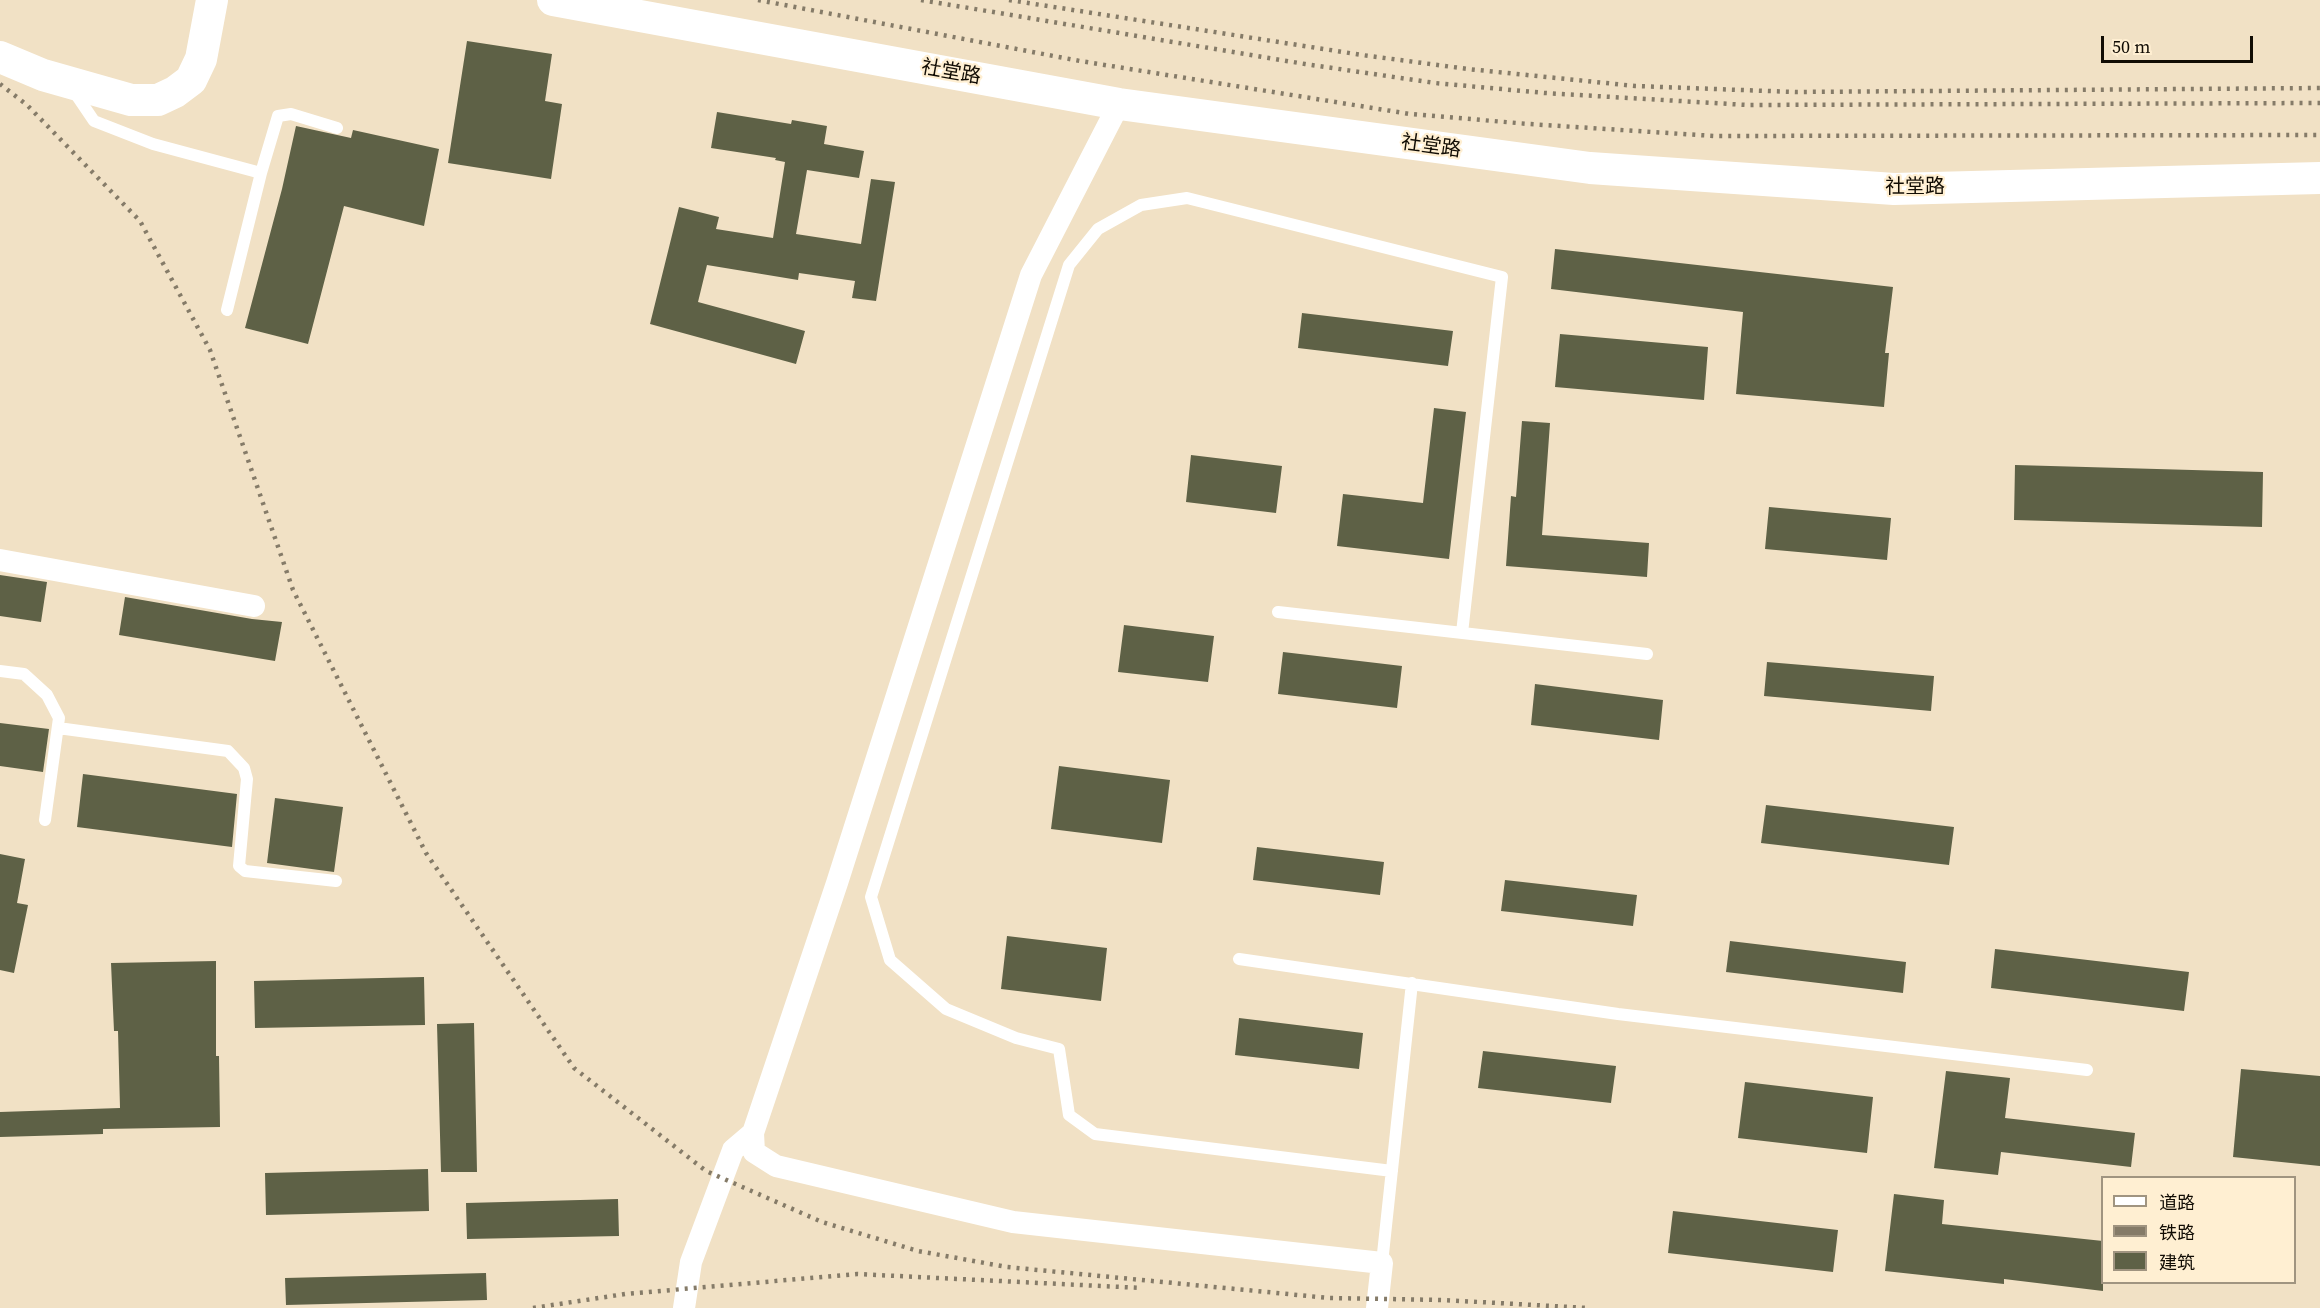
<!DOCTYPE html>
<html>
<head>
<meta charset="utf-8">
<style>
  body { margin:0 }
  #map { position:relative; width:2320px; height:1308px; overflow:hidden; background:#f1e1c5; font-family:"Source Serif 4","Noto Sans SC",serif }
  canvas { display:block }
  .legend { position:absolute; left:2101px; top:1176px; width:195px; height:108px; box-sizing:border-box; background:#ffefd2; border:2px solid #a09480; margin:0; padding:8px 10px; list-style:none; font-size:18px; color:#110c04 }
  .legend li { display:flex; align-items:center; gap:12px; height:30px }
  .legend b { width:30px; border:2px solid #a09480 }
  .scale { position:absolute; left:2101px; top:36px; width:152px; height:27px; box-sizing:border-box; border:3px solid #110c04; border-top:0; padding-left:8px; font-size:18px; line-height:21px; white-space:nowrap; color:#110c04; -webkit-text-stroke:4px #ffefd2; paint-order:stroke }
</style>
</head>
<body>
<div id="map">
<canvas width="2320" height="1308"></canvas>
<ul class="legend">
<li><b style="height:8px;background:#fff"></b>道路</li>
<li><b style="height:8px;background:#857b68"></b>铁路</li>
<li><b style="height:16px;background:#5e6146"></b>建筑</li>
</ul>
<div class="scale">50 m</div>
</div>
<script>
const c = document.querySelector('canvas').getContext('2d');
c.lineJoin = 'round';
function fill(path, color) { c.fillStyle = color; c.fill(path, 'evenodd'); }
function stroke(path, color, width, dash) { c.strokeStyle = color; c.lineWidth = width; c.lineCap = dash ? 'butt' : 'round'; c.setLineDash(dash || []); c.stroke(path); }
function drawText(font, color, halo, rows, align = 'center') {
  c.font = font + ' "Source Serif 4","Noto Sans SC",serif'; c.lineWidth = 4.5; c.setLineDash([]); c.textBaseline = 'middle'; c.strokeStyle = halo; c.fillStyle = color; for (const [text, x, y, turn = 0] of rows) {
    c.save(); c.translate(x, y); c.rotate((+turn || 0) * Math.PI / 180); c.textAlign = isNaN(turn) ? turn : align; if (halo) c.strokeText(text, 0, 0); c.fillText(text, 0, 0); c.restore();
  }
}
const building = new Path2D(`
  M467,41l85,13 -7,47 17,3 -11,75 -103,-16z
  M717,112l74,12 1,-4 35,6 -3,18 40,7 -5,27 -52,-8 -11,64 65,10 10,-65 24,3 -19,119 -24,-3 3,-17 -56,-8 -1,7 -91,-15 -9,37 107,29 -9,33 -146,-40 29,-117 40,10 -3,12 57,9 12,-76 -10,-2 1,-2 -65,-10z
  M296,126l55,12 2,-8 86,19 -15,77 -80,-20 -36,138 -63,-16 37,-139z
  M1555,249l338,38 -8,66h4l-5,54 -148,-13 7,-82 -192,-23z
  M1302,313l151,18 -5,35 -150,-18z
  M1560,334l148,13 -4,53 -149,-13z
  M1434,408l32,4 -17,147 -112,-13 6,-52 80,9z
  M1522,421l28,2 -8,112 107,8 -2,34 -141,-11 5,-70 5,1z
  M1191,455l91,11 -6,47 -90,-11z
  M2015,465l248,7 -1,55 -248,-7z
  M1769,507l122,11 -4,42 -122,-11z
  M0,575l47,7 -6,40 -41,-6z
  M125,597l127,22 30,3 -7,39 -156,-26z
  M1124,625l90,11 -6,46 -90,-10z
  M1283,652l119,14 -5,42 -119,-14z
  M1767,662l167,14 -3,35 -167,-15z
  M1535,684l128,16 -4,40 -128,-15z
  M0,723l49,6 -6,43 -43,-6z
  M1059,766l111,14 -8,63 -111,-14z
  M83,774l154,20 -5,53 -155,-20z
  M275,798l68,9 -9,65 -67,-9z
  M1766,805l188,22 -5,38 -188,-22z
  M1257,847l127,15 -4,33 -127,-15z
  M0,854l25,5 -8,44 11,2 -14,68 -14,-3z
  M1505,880l132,15 -4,31 -132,-15z
  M1007,936l100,12 -6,53 -100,-12z
  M1730,941l176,21 -3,31 -177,-21z
  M1995,949l194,23 -5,39 -193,-23z
  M216,961v95h3l1,71 -117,2v5l-103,3v-25l120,-4 -2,-77h-4l-3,-68z
  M424,977l1,48 -170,3 -1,-47z
  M1239,1018l124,15 -4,36 -124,-14z
  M474,1023l3,149h-36l-4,-148z
  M1483,1051l133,15 -5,37 -133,-15z
  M2241,1069l79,7v90l-87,-9z
  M1946,1071l64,7 -5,40 130,15 -4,34 -130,-15 -3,23 -64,-7z
  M1745,1082l128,15 -6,56 -129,-15z
  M428,1169l1,42 -163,4 -1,-42z
  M1894,1194l50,6 -2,24 161,17v50l-99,-12v5l-119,-13z
  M618,1199l1,37 -152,3 -1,-36z
  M1673,1211l165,19 -5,42 -165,-19z
  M486,1273l1,27 -201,5 -1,-27z`);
const lane = new Path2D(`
  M73,90l21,31 59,23 108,29 -34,137
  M261,173l17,-57 13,-2 46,14
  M1278,612l369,42
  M0,671l24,3 23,21 12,23 -14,102
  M58,728l170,23 16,17 3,11 -8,87 6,5 91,10
  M1239,959l379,55 469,56
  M1392,1171l-297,-37 -26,-19 -10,-66 -43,-11 -70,-29 -56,-49 -19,-63 198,-632 29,-36 43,-24 46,-7 315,79 -40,356
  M1382,1263l30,-280`);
const street = new Path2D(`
  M1119,104l-88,171 -194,608 -84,250 1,19 22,14 237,56 369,41 -5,45
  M0,560l254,46
  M684,1308l7,-46 42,-112 20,-17`);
const secondary = new Path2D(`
  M553,0l566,104 471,64 304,21 426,-11
  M0,57l43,18 88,25h27l17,-8 16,-12 10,-21 11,-59`);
const rail = new Path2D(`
  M758,0l322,61 330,53 119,10 185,12 606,-1
  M921,0l384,64 130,19 110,10 202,12 573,-2
  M1009,0l353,55 106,14 167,17 160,6 525,-4
  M0,84l27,21 113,116 70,129 83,240 133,263 148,215 132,103 116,51 96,29 89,16 322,31 114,2 145,8
  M533,1308l92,-14 232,-20 285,14`);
const streetNames = [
  ["社堂路",951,73,10],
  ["社堂路",1431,147,8],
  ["社堂路",1915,188]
];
fill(building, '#5e6146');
stroke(lane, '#fff', 12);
stroke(street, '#fff', 22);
stroke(secondary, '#fff', 32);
stroke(rail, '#857b68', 4.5, [3, 6]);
drawText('20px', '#110c04', '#ffefd2', streetNames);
</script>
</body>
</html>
